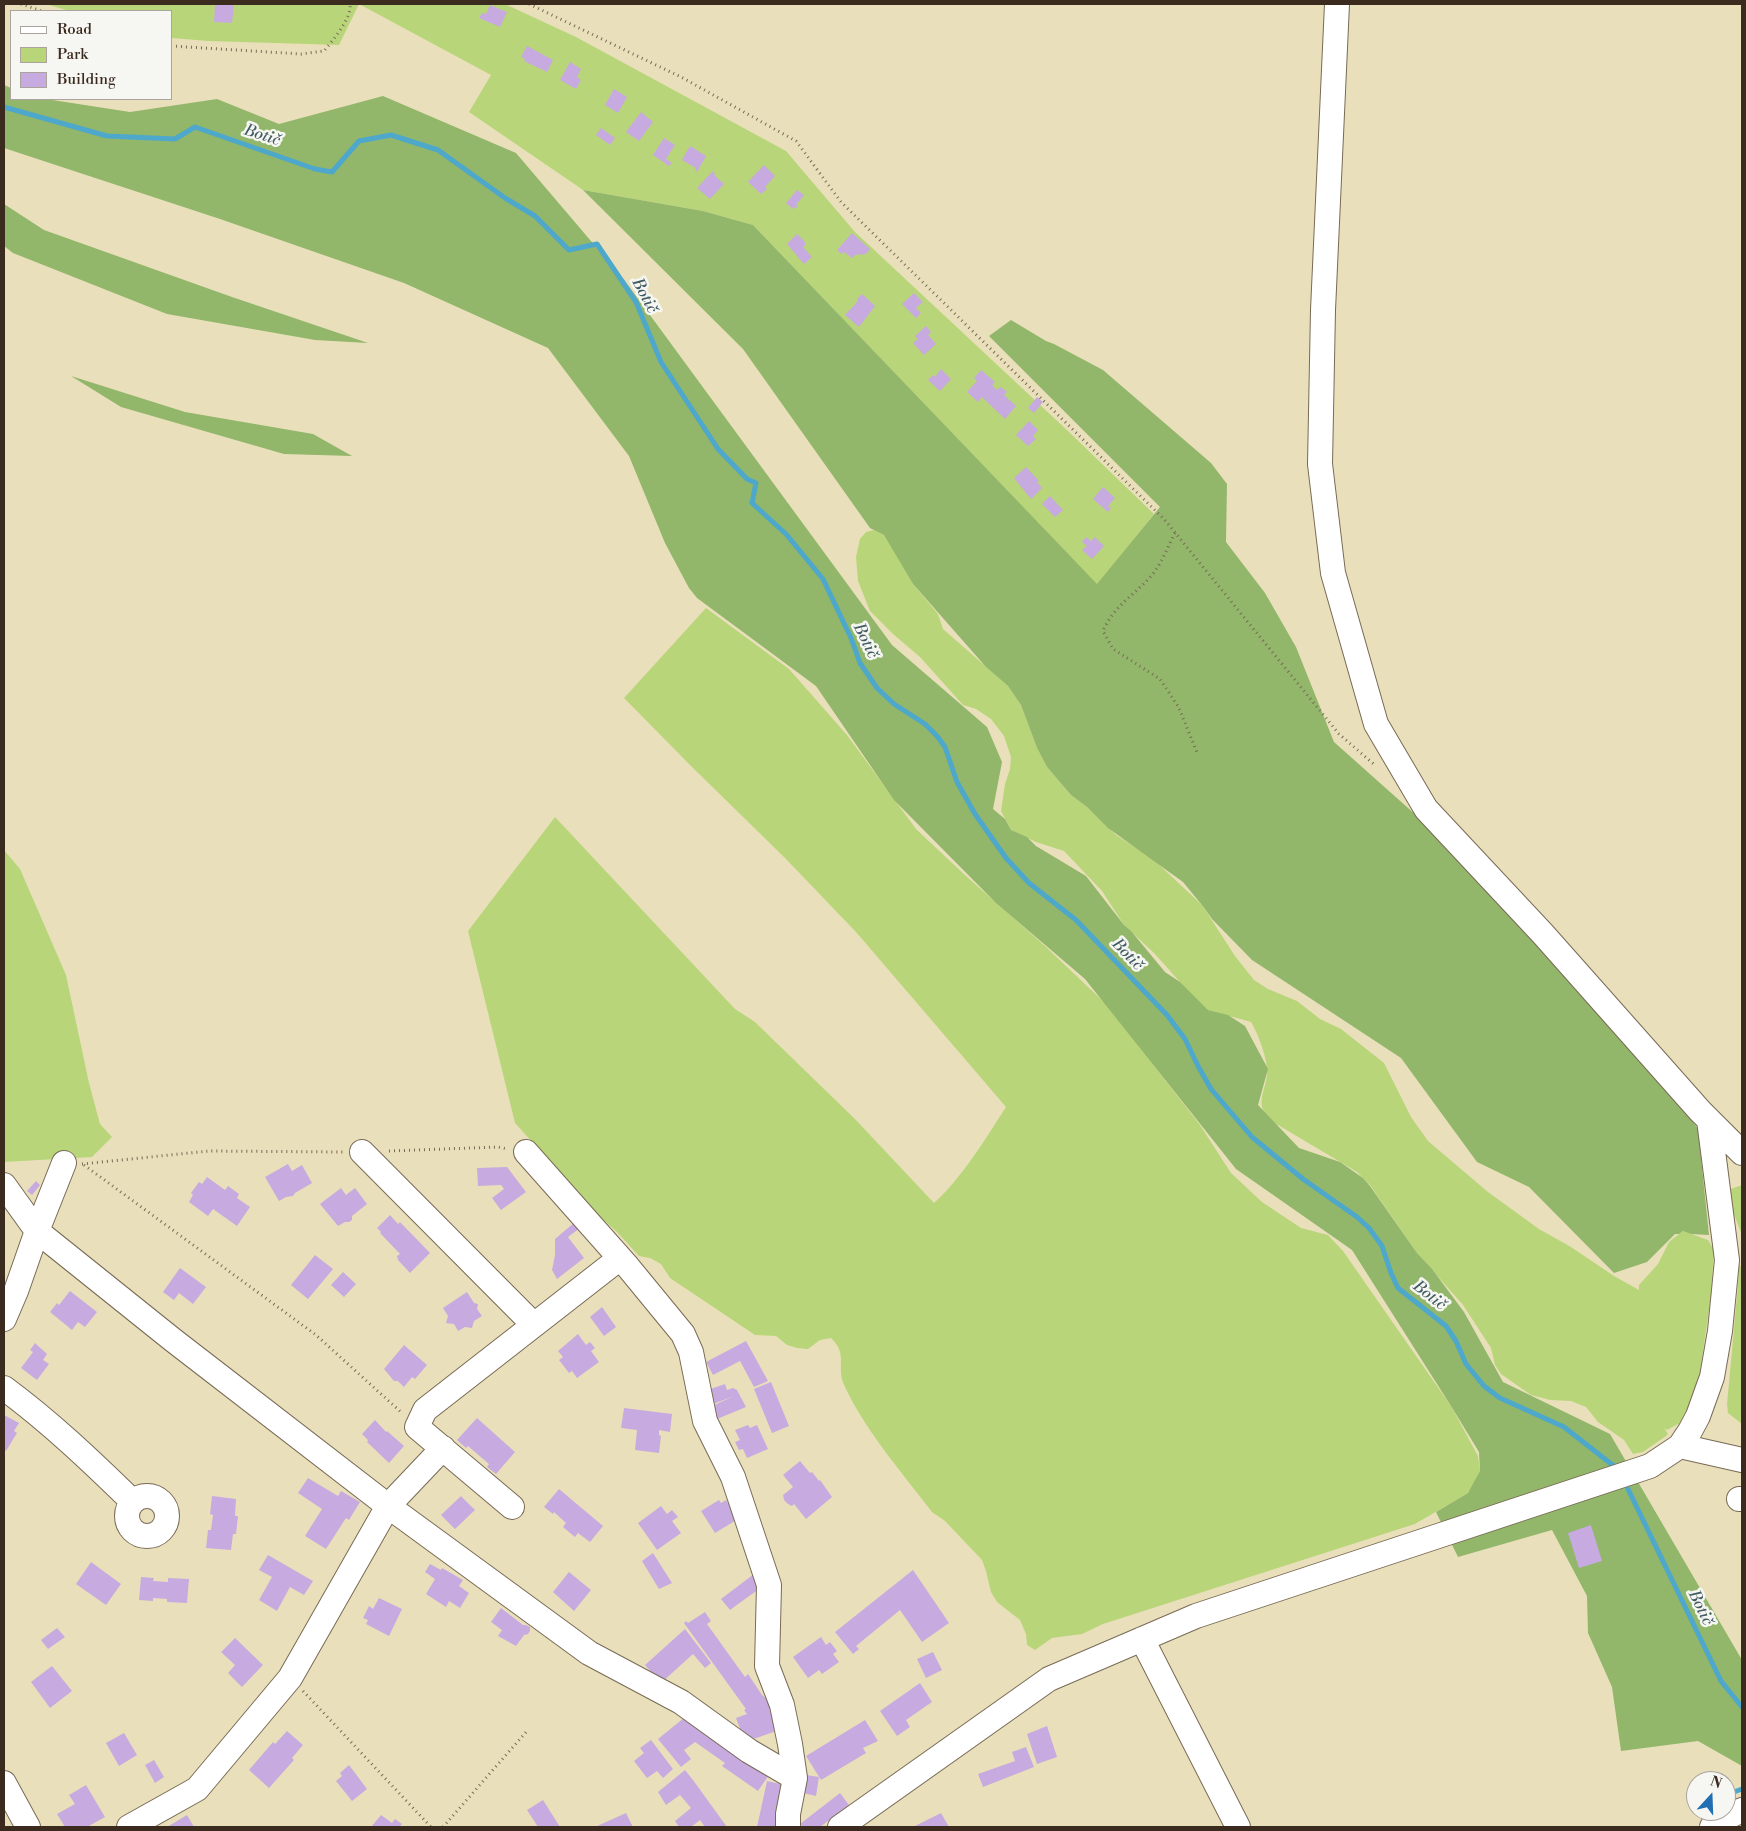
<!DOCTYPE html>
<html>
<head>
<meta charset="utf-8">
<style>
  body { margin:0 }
  #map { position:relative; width:1746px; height:1831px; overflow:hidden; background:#e9e0bb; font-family:"Libre Bodoni",serif }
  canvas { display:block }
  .frame { position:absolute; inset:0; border:5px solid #3b2a1e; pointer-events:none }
  .legend { position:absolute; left:10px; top:10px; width:162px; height:90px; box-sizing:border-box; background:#f6f6f2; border:1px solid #aba49d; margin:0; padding:6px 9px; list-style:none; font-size:15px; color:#3b2a1e }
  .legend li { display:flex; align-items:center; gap:10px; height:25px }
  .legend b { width:25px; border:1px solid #aba49d }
  .north { position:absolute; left:1686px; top:1771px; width:50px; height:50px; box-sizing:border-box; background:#f6f6f2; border:1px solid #aba49d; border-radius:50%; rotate:20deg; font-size:14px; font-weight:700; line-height:20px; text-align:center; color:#3b2a1e }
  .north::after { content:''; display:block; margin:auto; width:18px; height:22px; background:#1f6fb2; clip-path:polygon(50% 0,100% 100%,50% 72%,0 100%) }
</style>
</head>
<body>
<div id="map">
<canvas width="1746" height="1831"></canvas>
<div class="frame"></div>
<ul class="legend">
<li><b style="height:6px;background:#fff"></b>Road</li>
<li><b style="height:14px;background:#b9d57a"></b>Park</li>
<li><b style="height:14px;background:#c7aadf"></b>Building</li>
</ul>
<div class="north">N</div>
</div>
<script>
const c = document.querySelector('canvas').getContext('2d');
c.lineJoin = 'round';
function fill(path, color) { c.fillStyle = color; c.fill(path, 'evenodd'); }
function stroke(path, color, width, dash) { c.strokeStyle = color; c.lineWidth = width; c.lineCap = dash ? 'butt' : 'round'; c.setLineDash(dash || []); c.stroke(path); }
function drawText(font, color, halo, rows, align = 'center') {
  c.font = font + ' "Libre Bodoni",serif'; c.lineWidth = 5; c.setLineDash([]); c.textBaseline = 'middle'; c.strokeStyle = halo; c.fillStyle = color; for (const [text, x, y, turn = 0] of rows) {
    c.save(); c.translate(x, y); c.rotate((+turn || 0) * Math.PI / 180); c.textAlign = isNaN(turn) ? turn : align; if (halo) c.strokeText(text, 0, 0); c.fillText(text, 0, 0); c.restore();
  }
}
const green = new Path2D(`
  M46,4h313l-20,41 -131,-4 -37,-3v-27h-102z
  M359,4h146l71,33 210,114 69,81 213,199 86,83 -57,71 -344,-360 -50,-14 -120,-21 -114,-78 22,-37z
  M874,530l10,5 8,12 21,37 25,30 5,15 65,57 13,19 16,43 10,19 24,28 16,12 29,28 37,24 49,46 33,51 19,24 14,9 29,12 23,18 21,10 43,34 27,54 17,24 60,51 51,37 32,18 43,29 25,14v-5l19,-21 11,-22 14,-11 25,9 6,10 -3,46 -11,76 -9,29 -11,22 -13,7 -3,-2 4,6 -2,2 -23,16 -10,2 -9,-14 -26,-18 -12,-15 -15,-6 -21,-1 -19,-5 -30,-21 -6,-9 -4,-17 -28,-43 -46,-52 -47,-68 -13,-13 -84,-50c-3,-4 -8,-8 -10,-12 -5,-12 5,-27 4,-39 0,-14 -9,-37 -16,-49l-43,-12 -20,-19 -34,-38 -30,-28 -22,-34 -38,-40 -28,-9 -25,-12 -10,-19 4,-27 5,-15 1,-12 -7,-21 -13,-17 -15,-10 -13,-4 -43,-48 -27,-23 -23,-23 -12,-30 -2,-24 4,-18 6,-7z
  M706,608l83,61 58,66 69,94 50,47 79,70 60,57 95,122 31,48 31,29 39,26 27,7 15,16 108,155 27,50 2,15 -6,13 -6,9 -53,31 -312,100 -21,10 -30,4 -17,12 -8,-5 -1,-11 -6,-14 -23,-18 -6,-10 -5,-21 -4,-11 -37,-39 -13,-9c-29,-38 -67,-82 -87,-125 -10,-20 4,-32 -14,-49l-11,2 -12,9 -11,-1 -10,-3 -11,-9 -21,-1 -85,-57 -9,-14 -11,-6 -11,-2 -22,-24 -19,-17 -83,-92 -47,-192 87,-114 180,192 20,13 100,97 79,84c27,-24 52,-65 72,-96l-150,-175 -71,-74 -94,-92 -67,-68z
  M4,850l16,19 46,106 23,108 11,41 12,13 -20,20 -88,5z
  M1742,1185v50l-17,-44z
  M1739,1264l3,5v155l-14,-11 -1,-9 11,-119z`);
const forest = new Path2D(`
  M4,85l7,3v11h35l84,13 87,-13 62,25 104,-28 133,57 109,128 267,364 95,82 15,35 -9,47 12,10 6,11 16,7 9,9 50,30 38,49 7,6 34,41 15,10 28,28 20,5 17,11 23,43 -10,36 41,43 41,14 23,16 7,8 47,67 15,16 32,43 39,70 107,52 132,226v106l-44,-25 -77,10 -9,-64 -24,-54 -1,-37 -35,-66 -94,27 -22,-45 32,-19 12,-22 -1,-19 -28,-46 -99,-156 -116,-81 -151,-190 -89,-76 -102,-103 -78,-114 -119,-88 -8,-10 -24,-45 -36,-87 -81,-108 -144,-65 -184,-64 -216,-71z
  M583,190l120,21 50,14 344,359 63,-77 -171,-171 22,-16 35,21 8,3 49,26 108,93 16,21 -1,58 39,51 31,54 38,95 92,82 246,268 26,37 11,106 -18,-1 -8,-3 -4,3h-4l-28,28 -33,11 -85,-86 -52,-25 -76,-104 -149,-98 -40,-41 -10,-14 -19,-23 -75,-54 -21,-21 -16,-12 -24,-28 -10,-19 -16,-43 -13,-19 -22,-19 -73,-83 -29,-49 -14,-7 -127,-179z
  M4,204l40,26 188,67 136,46 -53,-3 -148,-26 -154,-61 -9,-7z
  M71,376l114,36 128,22 39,22 -68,-2 -163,-47z`);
const stream = new Path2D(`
  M4,107l103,29 68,3 20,-12 120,42 17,3 27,-31 32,-6 47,15 67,48 30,18 34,34 28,-6 39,58 25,60 57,87 29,30 9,4 -4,20 34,31 37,45 28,59 9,25 17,25 17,16 31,20 12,12 8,11 12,35 18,32 31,44 23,25 47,37 91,95 18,24 13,27 13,23 41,48 51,42 54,38 12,11 13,18 9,27 7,15 48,38 10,15 10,23 18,22 16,12 64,29 55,43
  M1628,1489l93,192 21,26
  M1726,1795l16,-6`);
const building = new Path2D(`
  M215,4h19l-2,19 -18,-1z
  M490,5l17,7 -7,15 -21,-9 3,-5 4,1z
  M527,46l26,14 -6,12 -23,-11 1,-2 -4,-2z
  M570,62l11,7 -4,8 4,3 -5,9 -16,-9z
  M614,89l13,8 -9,16 -13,-8z
  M641,112l12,10 -14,19 -13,-9z
  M601,128l14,10 -5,7 -14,-10z
  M664,138l11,7 -9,14 6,4 -3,3 -16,-11z
  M690,146l16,10 -9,16 -2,-2 1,-2 -14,-8z
  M764,165l11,11 -10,11 2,2 -6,5 -13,-12z
  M713,171l2,3 -1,1 10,9 -14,15 -13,-11z
  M797,190l7,5 -8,10 2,1 -2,2 -1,-1 -2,2 -7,-6z
  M852,233l18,16 -4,5 -11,1 -3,3 -8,-6 -2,2 -5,-4z
  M797,234l8,8v3l-2,2 9,10 -8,7 -17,-20z
  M914,293l9,9 -7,6 5,5 -5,5 -14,-14z
  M862,294l13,12 -16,21 -14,-12 13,-14 -1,-2z
  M926,326l5,6 -3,3 8,9 -12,11 -11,-12 5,-4 -3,-3z
  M941,369l10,10 -11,12 -12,-11 5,-5 2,2z
  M981,370l14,12 -3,3 5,5 4,-3 6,5 -3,3 12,11 -11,13 -23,-22 -4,5 -11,-10 10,-11 -3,-3z
  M1037,397l6,5 -9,11 -6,-5z
  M1029,421l9,9 -5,6 3,3 -8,7 -12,-11z
  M1026,467l13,14 -2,1 5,6 -11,11 -17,-21z
  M1103,487l12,11 -7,8 3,2 -3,4 -15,-13z
  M1050,496l13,14 -8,7 -13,-13z
  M1086,537l5,4 4,-4 9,9 -12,13 -10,-9 5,-4 -5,-4z
  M288,1164l4,7 10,-6 10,18 -17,10 -2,3 -7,1 -7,4 -14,-24z
  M507,1167l19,25 -25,18 -9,-12 12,-9 -3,-4 -23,1 -1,-18z
  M207,1177l18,13 3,-4 11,8 -2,4 13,9 -13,19 -24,-17 -5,7 -19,-14 4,-7 -2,-2 8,-11 3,2z
  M36,1181l4,4 -8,10 -5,-4z
  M341,1188l5,7 9,-7 12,16 -15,12v4l-3,2h-4l-7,4 -18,-22z
  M390,1215l8,9 2,-2 30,31 -20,20 -12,-13 -1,-4 3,-2 -20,-21 1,-1 -4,-4z
  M575,1222l5,6 -12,9 16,21 -27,21 -5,-9 3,-15v-16z
  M315,1255l18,14 -25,30 -17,-14z
  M180,1268l26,19 -13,17 -14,-11 -5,7 -11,-8z
  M343,1272l13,12 -12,13 -13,-12z
  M70,1291l27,21 -12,15 -7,-5 -6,8 -22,-18 7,-9 2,2z
  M467,1292l7,11 4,1 -1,5 5,7 -8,5 -2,7 -7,-1 -7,4 -4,-7 -8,-1 2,-7 -5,-8z
  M602,1307l14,20 -12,9 -14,-19z
  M578,1334l8,11 4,-3 5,6 -4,3 8,11 -22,16 -5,-7 -3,2 -10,-13 4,-3 -5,-6z
  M746,1341l22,40 -14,6 -14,-26 -27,14 -7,-13z
  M35,1343l12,11 -4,6 6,4 -12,16 -16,-12 12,-16 -3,-2z
  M404,1345l23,20 -12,14 -3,-2 -8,10 -6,-6h-4l-10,-12z
  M771,1382l18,44 -17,7 -18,-44z
  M725,1384l2,6 6,-2 4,2 9,17 -29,12 -5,-13 22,-10 -26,10 -3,-15z
  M624,1408l48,6 -2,18 -11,-2v5l2,1 -2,17 -24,-3 2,-20 -16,-2z
  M4,1415l15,8 -5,8 3,2 -11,18 -2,-2z
  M477,1418l38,34 -19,22 -9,-7 2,-3 -21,-18 -2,2 -9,-8z
  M375,1420l11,12 1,-1 17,15 -15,17 -22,-21 1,-2 -6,-6z
  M748,1425l2,3 7,-3 11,24 -21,9 -4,-9 -4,1 -4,-8 5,-2 -5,-10z
  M800,1461l10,12 2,-1 7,9 1,-1 12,17 -26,22 -12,-15 -2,2 -4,-2 -4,-4 -1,-5 10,-8 -10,-12z
  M308,1478l30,18 3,-5 19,11 -11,18 -3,-2 -20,31 -21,-13 17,-27 -24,-16z
  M559,1489l44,37 -13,16 -12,-9 -3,4 -12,-10 3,-4 -12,-11 -1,2 -9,-7z
  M212,1496l24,3 -1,17h3l-2,18h-3l-2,16 -25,-2 2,-18h3l2,-15 -3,-1z
  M461,1496l14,14 -20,19 -14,-14z
  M719,1500l2,3 5,-3 12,19 -23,14 -14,-22z
  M661,1506l6,8 5,-4 6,7 -6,4 9,12 -24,17 -19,-27z
  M1591,1525l11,36 -23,7 -11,-35z
  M653,1553l19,30 -13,6 -17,-28z
  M268,1555l45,26 -9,14 -14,-8 -13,24 -18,-11 13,-23 -13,-7z
  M91,1562l30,22 -15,21 -30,-21z
  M430,1564l11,6 1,-2 21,12 -4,6 10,7 -9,15 -11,-7 -3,6 -20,-13 9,-15 -10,-7z
  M913,1570l36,53 -27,19 -22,-32 -44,36 3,3 -6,5 -18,-22z
  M569,1572l22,18 -17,21 -21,-19z
  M754,1574l9,12 -33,24 -9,-11z
  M141,1577l13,1 -1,3 15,1v-4l21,1 -2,24 -20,-1v-3l-14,-1v3l-14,-1z
  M379,1598l23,11 -13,27 -23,-12 2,-4 -5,-2 6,-12 4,3z
  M501,1608l22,17h3l4,2v4l-2,3 -4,1 -8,11 -18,-10 4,-6 -11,-8z
  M705,1612l6,9 -4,3 38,53 3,-3 14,21 11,9 9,25 -37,13 -9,-24 11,-4 -3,-4 2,-1 -62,-86 2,-2 2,2z
  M57,1628l8,9 -17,12 -7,-9z
  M685,1629l26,34 -6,5 -12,-14 -32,29 -16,-18z
  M821,1637l5,8 4,-3 7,9 -4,3 6,8 -17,12 -3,-4 -11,8 -15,-21z
  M235,1638l28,27 -21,22 -14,-14 7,-8 -14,-13z
  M933,1652l9,18 -16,8 -9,-19z
  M52,1666l20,25 -22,17 -19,-26z
  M920,1683l12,19 -26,18 4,7 -13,9 -17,-25z
  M690,1713l79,62 -11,16 -36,-25 3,-3 -30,-21 -11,8 7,9 -10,8 -23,-28z
  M865,1720l13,21 -15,7 3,5 -45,27 -15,-24z
  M1047,1726l10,31 -20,7 -10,-30z
  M287,1731l16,14 -11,13 2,2 -25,28 -20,-18 24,-28 2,2z
  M124,1733l13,22 -18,11 -13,-23z
  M651,1740l22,29 -10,9 -6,-7 -10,7 -13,-17 10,-8 -4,-5z
  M1026,1747l8,20 -51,20 -5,-13 37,-13 -3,-9z
  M154,1760l10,17 -9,6 -10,-18z
  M349,1765l18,24 -15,12 -16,-20 6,-5 -2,-3z
  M685,1770l8,10 34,47h-22l-5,-7 -9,7h-12l-4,-6 16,-13 -11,-13 -14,10 -8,-13z
  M806,1775l13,2 -3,19 -13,-3z
  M767,1781l18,4 -10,42h-18z
  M86,1785l19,32 -18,10h-22l-8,-13 18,-10 -6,-9z
  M840,1793l9,12 -29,22h-17l-3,-3z
  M543,1800l17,27h-22l-11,-17z
  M626,1813l7,14h-38z
  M941,1813l8,14h-36z
  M187,1815l7,12h-27z
  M381,1815l11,8 3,-4 7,5 -3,3h-28z`);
const path = new Path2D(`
  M21,4l21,7
  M529,4l152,73 115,64 45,61 323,317 175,215 37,32
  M171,46l130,8 23,-3c9,-11 28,-33 26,-47
  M1175,533c-7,13 -13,30 -23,42 -17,20 -37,29 -49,56l10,18 47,30 19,29 19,47
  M389,1151l109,-4 10,2
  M82,1164l127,-13 134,1
  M84,1165l232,170 86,78
  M303,1691l128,136
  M443,1827l84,-96`);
const minor = new Path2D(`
  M1337,4l-14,306 -3,154 13,109 43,151 50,85 117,125 157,177 42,42
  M362,1152l172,173
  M526,1152l102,115 55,67 8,18 14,69 28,56 36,108 -2,81 15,39 8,39 5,34 -7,36v13
  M4,1185l33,46 136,109 215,166 201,147 92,49 68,49 46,27
  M4,1319l12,-28 21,-60 27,-68
  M4,1388c46,34 87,73 128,113
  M1680,1446l62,14
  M127 1516a20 20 0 1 1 40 0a20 20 0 1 1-40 0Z
  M1739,1499h3
  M512,1507l-95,-80 8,-17 195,-152
  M1142,1639l96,188
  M4,1783l24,44
  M129,1827l68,-38 93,-111 98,-172 55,-58
  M840,1827l209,-148 147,-63 454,-150 30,-20 10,-15 8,-15 14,-39 8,-46 7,-71 -18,-140
  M1712,1827l4,-4 26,-13`);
const waterNames = [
  ["Botič",262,136,18],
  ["Botič",644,296,62],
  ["Botič",865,641,64],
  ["Botič",1127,955,46],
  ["Botič",1429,1296,38],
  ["Botič",1700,1608,64]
];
fill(green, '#b9d57a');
fill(forest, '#92b66a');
stroke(stream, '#4ea8cb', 5);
fill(building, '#c7aadf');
stroke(minor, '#786a55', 26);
stroke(path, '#786a55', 3, [1, 4]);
stroke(minor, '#fff', 24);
drawText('italic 16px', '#435c63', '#f6f6f2', waterNames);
</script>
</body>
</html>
